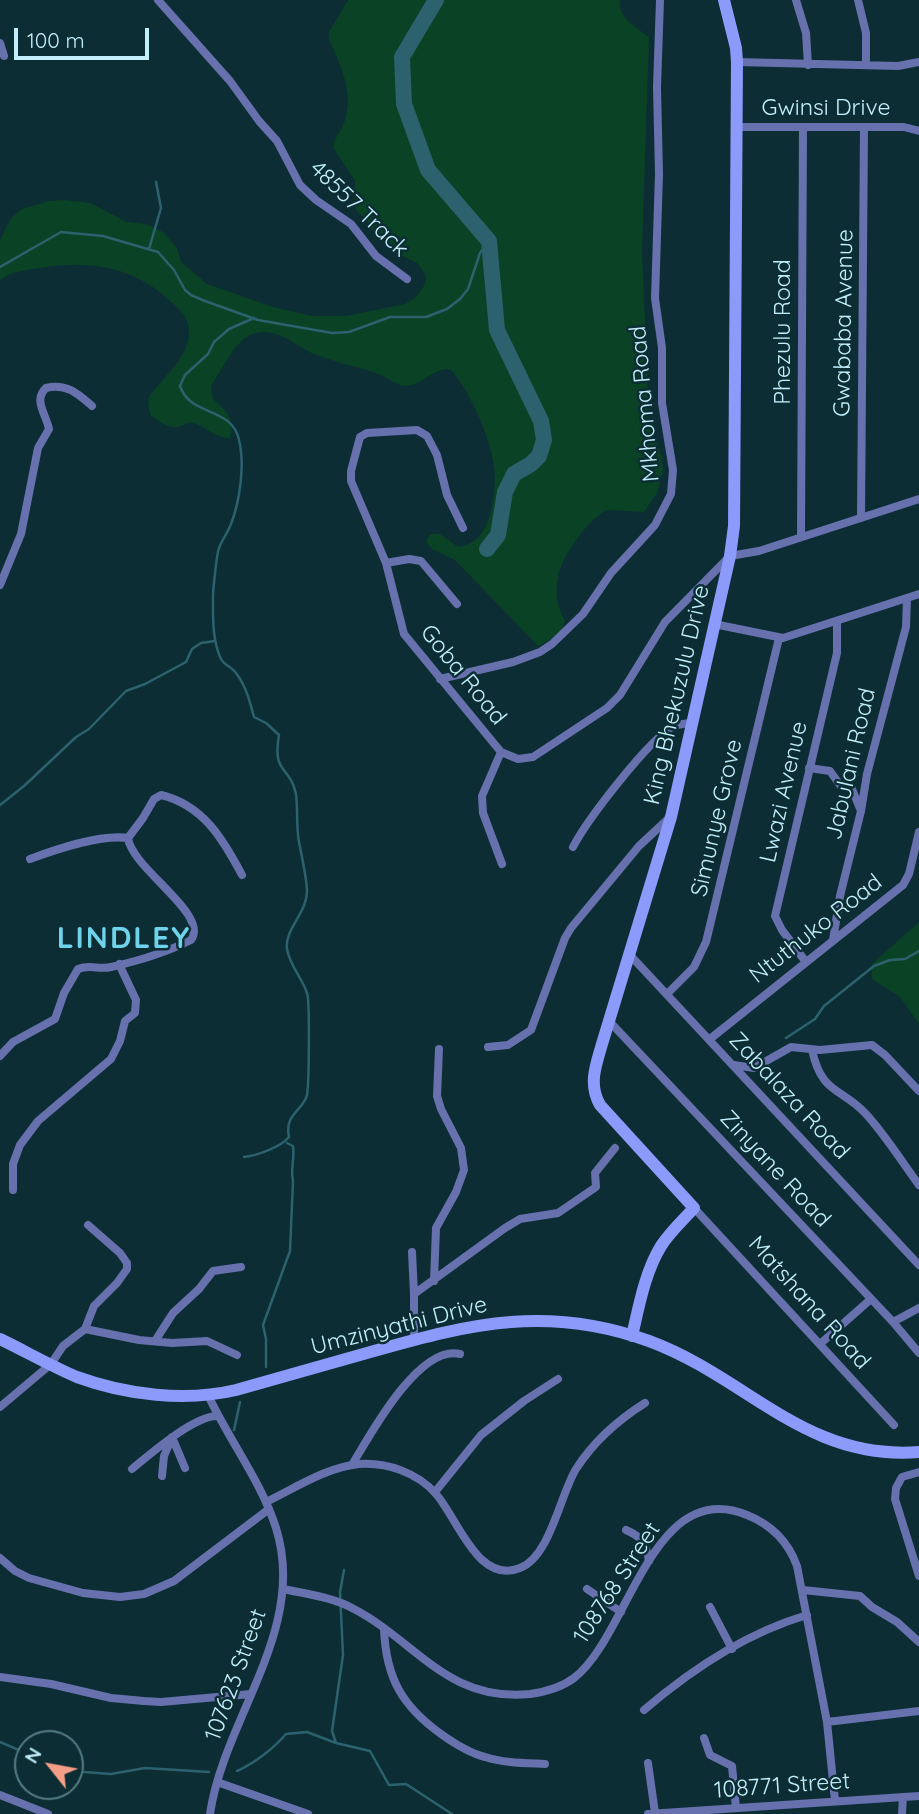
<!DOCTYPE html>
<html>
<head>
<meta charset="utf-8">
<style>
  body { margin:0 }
  #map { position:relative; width:919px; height:1814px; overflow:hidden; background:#0c2d34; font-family:Quicksand,sans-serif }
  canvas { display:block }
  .north { position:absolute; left:14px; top:1730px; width:70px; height:70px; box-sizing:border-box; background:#0c2d34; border:2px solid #547b84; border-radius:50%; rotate:301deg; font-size:19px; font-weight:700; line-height:28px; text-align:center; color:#c1effb }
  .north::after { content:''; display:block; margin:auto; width:24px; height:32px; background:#f49e88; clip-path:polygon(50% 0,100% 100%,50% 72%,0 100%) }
  .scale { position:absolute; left:14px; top:28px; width:135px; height:32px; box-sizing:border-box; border:4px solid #c1effb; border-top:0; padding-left:9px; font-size:21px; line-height:24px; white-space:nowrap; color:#c1effb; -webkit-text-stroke:5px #0c2d34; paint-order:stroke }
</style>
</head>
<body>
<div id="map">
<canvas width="919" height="1814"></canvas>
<div class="north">N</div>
<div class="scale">100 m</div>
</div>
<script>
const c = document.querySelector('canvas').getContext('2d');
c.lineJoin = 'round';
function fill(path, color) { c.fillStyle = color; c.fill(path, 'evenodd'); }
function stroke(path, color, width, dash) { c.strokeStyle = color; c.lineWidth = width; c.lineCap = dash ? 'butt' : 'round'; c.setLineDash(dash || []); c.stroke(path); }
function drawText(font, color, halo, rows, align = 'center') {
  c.font = font + ' Quicksand,sans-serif'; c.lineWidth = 5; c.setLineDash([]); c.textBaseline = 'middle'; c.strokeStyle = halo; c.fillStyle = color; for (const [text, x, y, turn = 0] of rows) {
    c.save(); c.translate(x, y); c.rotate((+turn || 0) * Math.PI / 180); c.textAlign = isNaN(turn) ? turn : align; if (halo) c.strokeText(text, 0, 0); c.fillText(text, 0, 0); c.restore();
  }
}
const green = new Path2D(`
  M348,0h272c-2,18 16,27 29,37l-7,214 7,169 12,35 2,15 -6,23 -13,19 -37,-2c-18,8 -46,47 -49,67 -3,16 -1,30 7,44 -4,14 -15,19 -27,25l-83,-86 -23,-11 -6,-7 4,-8h10l18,13c19,-3 26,-14 32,-32 4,-15 6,-31 4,-48 -3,-28 -25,-78 -44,-98 -18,-1 -32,21 -50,16 -8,-3 -16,-9 -24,-12 -20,-7 -42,-11 -62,-19 -19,-9 -41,-30 -64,-19 -17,9 -28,35 -39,51l2,13c12,10 23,20 17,39 -18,-1 -22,-11 -37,-15 -6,-2 -10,3 -16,4 -9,2 -18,-6 -26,-11l-3,-12 1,-7c13,-19 42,-41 40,-67 -1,-14 -10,-21 -20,-30 -37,-34 -81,-40 -129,-32 -15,2 -27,3 -40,12v-40l11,-22 11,-9 27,-8 15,-1 26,3 37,19 19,2 17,8 14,16 4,14 26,22 66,23 39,9h34l59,-12 11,-7 8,-11 2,-6 -1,-6 -8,-11 -30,-15 -33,-41 1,-26 -22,-34c1,-9 8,-15 11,-24 11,-31 -4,-57 -15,-84v-7z
  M919,922v102l-19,-27 -28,-18v-15z`);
const stream = new Path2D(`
  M149,249l12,-41 -5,-26
  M0,267l61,-35 42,4 55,16 16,18 11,20 6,5 14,6 53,19 74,13 17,-1 41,-15h36l21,-8 13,-10 8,-10 12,-36 9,-12
  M0,805l24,-19 52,-49 13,-8 37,-38 19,-7 41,-22 6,-13 9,-6 14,-2
  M786,1038l29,-19 9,-13 50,-40 16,-6 15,-1 14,-8
  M244,1157c12,-1 37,-10 45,-20 -5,-23 14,-26 18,-42 2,-11 3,-93 0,-102 -5,-15 -17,-27 -20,-44 -3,-19 21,-37 20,-59 -1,-16 -5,-32 -8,-48 -3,-16 -1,-32 -3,-48 -6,-29 -24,-19 -17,-59l-13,-12 -12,-6c-4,-15 -8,-31 -18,-44 -4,-6 -12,-8 -15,-14 -9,-19 -8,-43 -8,-63 0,-6 4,-44 6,-48 3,-8 9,-16 12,-24 9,-23 14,-60 8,-84 -7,-34 -49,-23 -59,-54l5,-11 23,-21 6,-12 15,-13 25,-11
  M266,1367v-28l-3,-14 27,-74 3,-70c-3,-12 2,-22 0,-35l-6,-3
  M234,1430l6,-28
  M0,1742l28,12
  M336,1743l-4,-12 11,-76 -3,-63 4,-22
  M70,1771l41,3 34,-6 64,4
  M237,1771c18,-8 37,-23 49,-37l21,-2 29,11 34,8 19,34 17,-1 46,30`);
const river = new Path2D(`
  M436,0l-34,57 2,47 24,66 61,71 8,89 44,91 3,19 -5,16 -8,8 -17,10 -9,18 -7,43 -11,14`);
const street = new Path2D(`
  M158,0l72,81 29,40 18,20 23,44 16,15 35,24 25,32 31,23
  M796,0l10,33 2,32
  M858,0l8,33v32
  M0,43l4,13
  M737,62l161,4 21,-4
  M737,127h167l15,4
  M861,518l3,-391
  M463,528l-16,-33 -10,-40 -10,-19 -10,-6 -50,3 -7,4 -9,34v10l35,82 18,71 97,118 17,7 15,-2 74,-49 13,-13 45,-73 65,-66 29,-5 160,-52
  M801,537l2,-410
  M386,563l23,-4 12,2 36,43
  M0,585l21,-51 17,-86 11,-19c-3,-15 -16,-29 -3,-41 21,-5 32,6 46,18
  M714,624l69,14 136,-44
  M440,679l73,-17 27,-10 12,-8 31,-30 28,-41 44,-48 16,-31 2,-24 -11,-67v-55l-7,-50 4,-124 -2,-87 3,-87
  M501,752l-19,44 1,17 19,51
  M809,768l21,3 10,14 12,4 9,22
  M128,838l15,-20 11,-19 7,-4c42,10 62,44 81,80
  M573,847c14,-27 76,-108 101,-121 5,-2 11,-2 16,-3
  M833,940l7,-44 21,-85 6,-37 39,-147 1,-29
  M629,954l290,311
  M806,962l-24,-32 -7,-14 62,-263v-32
  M667,994l27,-27 12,-25 73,-304
  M609,1021l284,301 26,31
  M710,1039l193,-154 6,-11 10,-42
  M488,1047l20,-2 23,-15 34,-92 6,-10 68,-82 29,-27
  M812,1050c10,45 29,37 54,64 20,22 36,48 53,71
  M0,1056l13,-14 42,-23 9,-26 14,-24c12,-5 21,1 33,-2 27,-6 56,-15 80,-27 19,-26 -59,-71 -63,-102 -28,-4 -71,11 -98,21
  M734,1065l20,3 37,-21 29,3 52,-5 13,10 34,36
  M13,1190v-26l7,-19 18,-24 73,-62 9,-18 5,-20 10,-8 1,-13 -17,-36
  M694,1208l200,217
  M412,1252l2,42
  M434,1281l2,-53 20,-36 8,-22 -3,-22 -20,-39 -4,-13 2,-47
  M893,1322l26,-14
  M85,1329l54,11 33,3 35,-2 30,14
  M414,1339v-45l91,-66 15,-9 38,-6 38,-26 -1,-14 20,-25
  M155,1341l18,-28 26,-24 14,-18 28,-4
  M820,1344l51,-45
  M208,1395c21,45 53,86 68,133 32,101 -52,190 -66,286
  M0,1407l51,-43 12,-18 22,-17 9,-23 23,-23 10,-14v-6l-7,-10 -32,-28
  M172,1437l13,31
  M352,1465c18,-30 67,-121 108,-111
  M132,1469c18,-15 63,-54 86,-53
  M919,1472l-17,5 -6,11 -1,11 24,77
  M162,1476l2,-20 7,-16
  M435,1492l46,-57 43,-34 34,-22
  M266,1502c29,-14 61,-35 93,-38 28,-2 59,9 77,30 22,25 42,91 84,74 30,-11 40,-73 56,-99 18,-28 42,-49 69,-66
  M626,1530c16,7 20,13 23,31
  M0,1558l15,13 14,7 54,15 37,4 24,-3 30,-13 95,-72
  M283,1589c23,5 50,8 71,20 63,33 93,93 176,85 15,-2 32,-7 44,-16 55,-42 78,-202 173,-163 25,10 41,26 50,51l30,156 8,79
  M587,1589l34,23
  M803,1590l57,6 12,11 25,15 22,20
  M710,1607l22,42
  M384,1629c2,49 18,77 57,105 14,10 28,19 44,23 19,6 40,6 60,7
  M0,1677l51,7 60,14 33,3 17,1 90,-8
  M644,1710c48,-41 102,-77 163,-95
  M827,1722l92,-11
  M704,1738l6,17 22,11 4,42
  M648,1763l7,50
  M217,1782l91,32
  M0,1795l48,19
  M648,1814l271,-18
  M902,1814l1,-17`);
const secondary = new Path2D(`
  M632,1336c7,-30 13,-64 29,-90 9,-14 22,-26 33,-38l-94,-103c-12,-21 -4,-40 2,-61l69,-227 59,-261 4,-30 3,-464 -1,-14 -12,-48
  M0,1339c25,12 51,27 77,38 49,18 109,25 159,13 46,-13 92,-26 138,-39 98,-28 175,-46 275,-10 98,36 156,120 270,111`);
const streetNames = [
  ["Gwinsi Drive",826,108],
  ["48557 Track",359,209,44],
  ["Gwababa Avenue",844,323,-89],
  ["Phezulu Road",783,332,-90],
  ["Mkhoma Road",645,404,-95],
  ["Goba Road",463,675,51],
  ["King Bhekuzulu Drive",677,695,-77],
  ["Jabulani Road",851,764,-77],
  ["Lwazi Avenue",784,792,-77],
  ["Simunye Grove",717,818,-77],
  ["Ntuthuko Road",816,929,-38],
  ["Zabalaza Road",789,1096,47],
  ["Zinyane Road",775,1169,47],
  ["Matshana Road",809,1303,48],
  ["Umzinyathi Drive",399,1326,-14],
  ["108768 Street",617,1583,-57],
  ["107623 Street",236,1675,-70],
  ["108771 Street",782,1786,-4]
];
const districtNames = [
  ["LINDLEY",124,939]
];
fill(green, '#0a4225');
stroke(stream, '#2c616e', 2.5);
stroke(river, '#2c616e', 16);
stroke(street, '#6771ad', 8);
stroke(secondary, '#8b9afb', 12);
drawText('23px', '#c1effb', '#0c2d34', streetNames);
c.letterSpacing = '2px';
drawText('bold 30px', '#6fd3ec', '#0c2d34', districtNames);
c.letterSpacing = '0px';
</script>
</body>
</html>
